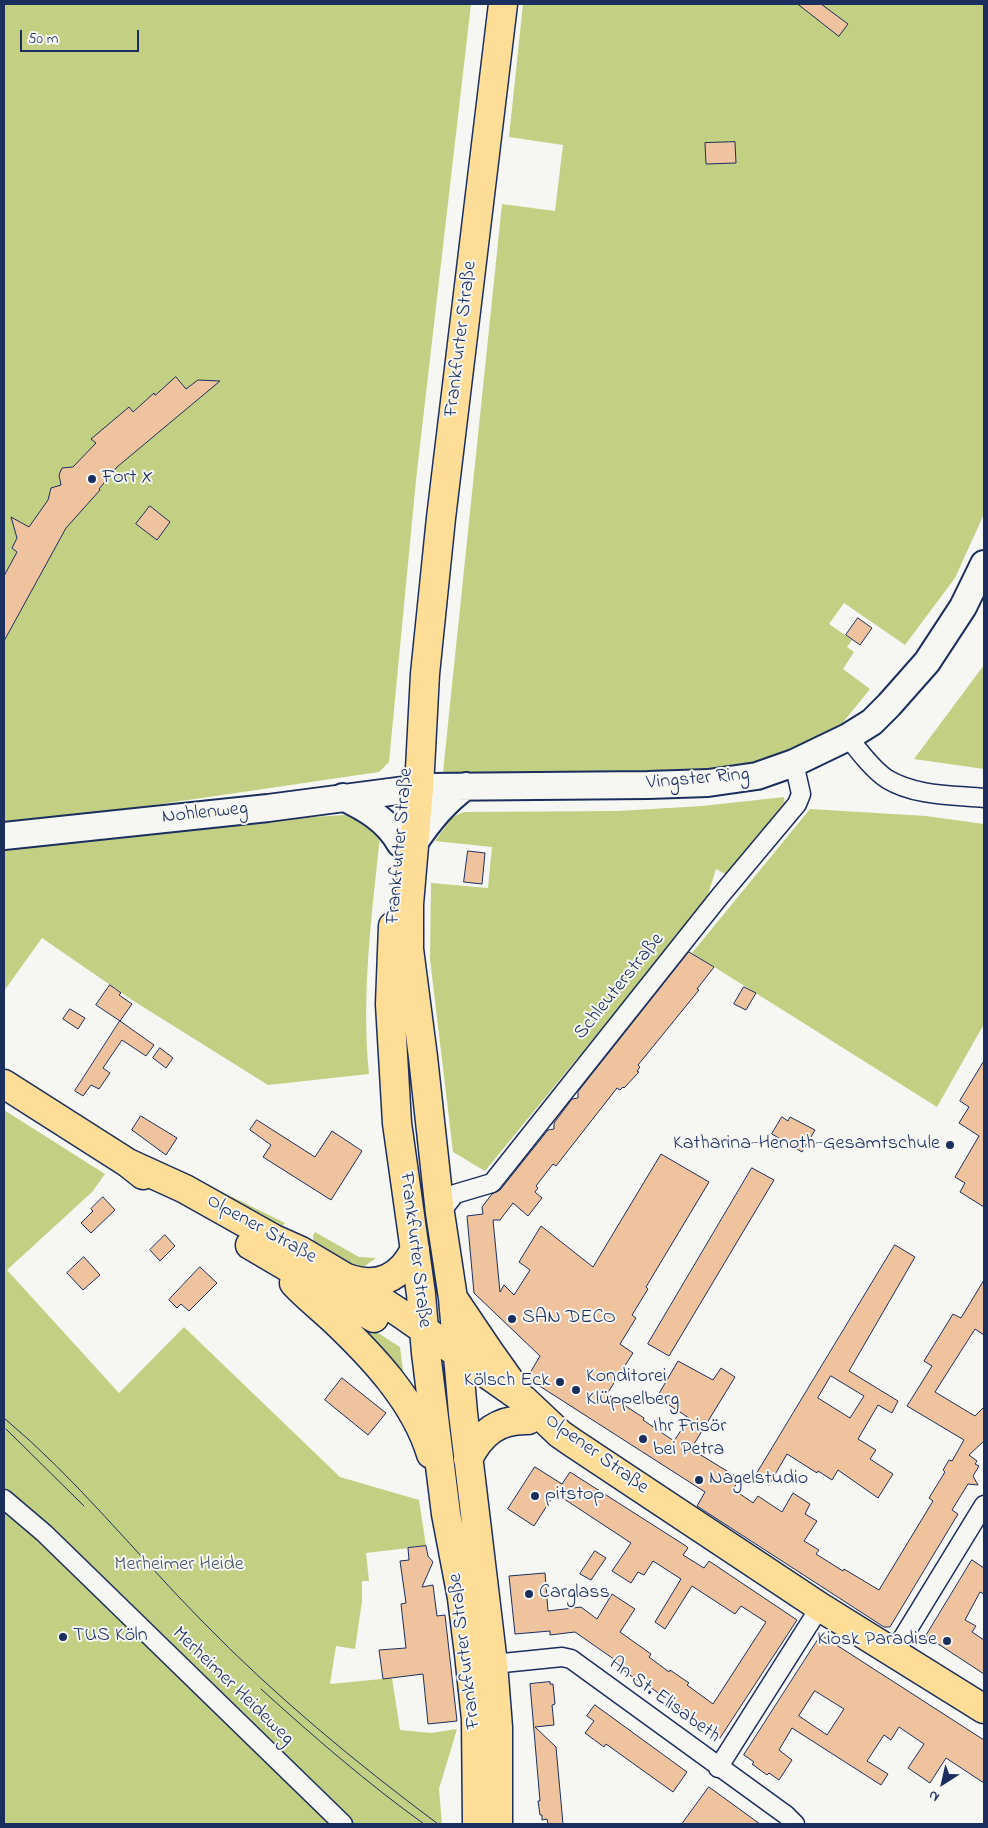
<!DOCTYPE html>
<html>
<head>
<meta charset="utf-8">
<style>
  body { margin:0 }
  #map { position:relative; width:988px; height:1828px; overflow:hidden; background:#f6f6f2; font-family:"Indie Flower",sans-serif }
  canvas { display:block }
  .frame { position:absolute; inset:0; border:5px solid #1b2f5e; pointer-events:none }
  .north { position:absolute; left:918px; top:1758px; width:50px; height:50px; -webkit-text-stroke:4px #f6f6f2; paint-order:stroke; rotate:215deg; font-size:14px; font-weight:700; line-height:20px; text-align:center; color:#1b2f5e }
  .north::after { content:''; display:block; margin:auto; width:18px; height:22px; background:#1b2f5e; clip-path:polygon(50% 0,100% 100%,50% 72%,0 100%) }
  .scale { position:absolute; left:20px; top:30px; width:119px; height:22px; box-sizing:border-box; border:2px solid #1b2f5e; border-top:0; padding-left:6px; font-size:15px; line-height:18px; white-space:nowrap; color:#1b2f5e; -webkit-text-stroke:4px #f6f6f2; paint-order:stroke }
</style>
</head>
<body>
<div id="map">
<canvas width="988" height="1828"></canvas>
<div class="frame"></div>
<div class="north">N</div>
<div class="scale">50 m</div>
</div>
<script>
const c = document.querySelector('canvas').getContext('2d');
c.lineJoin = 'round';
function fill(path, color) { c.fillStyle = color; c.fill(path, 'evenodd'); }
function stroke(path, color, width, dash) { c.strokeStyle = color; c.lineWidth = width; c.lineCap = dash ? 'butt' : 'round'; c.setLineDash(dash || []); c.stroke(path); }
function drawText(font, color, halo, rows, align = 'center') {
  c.font = font + ' "Indie Flower",sans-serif'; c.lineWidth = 4; c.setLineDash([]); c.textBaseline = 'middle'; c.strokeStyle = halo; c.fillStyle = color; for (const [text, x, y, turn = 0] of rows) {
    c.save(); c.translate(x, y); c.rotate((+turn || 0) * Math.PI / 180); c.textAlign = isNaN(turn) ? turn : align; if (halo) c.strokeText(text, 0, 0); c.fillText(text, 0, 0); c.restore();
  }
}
const green = new Path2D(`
  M4,4h467l-55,476 -27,282 -10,10 -375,55z
  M523,4h461v510l-29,64 -50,67 -61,-42 -15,21 23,16 -5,7 7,5 -11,17 27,20 -34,42 -77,31 -52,14 -264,-4 59,-568 53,7 8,-66 -54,-8z
  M984,665v104l-70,-10z
  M784,797l1,9 -54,71 -15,-8 -10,32 -221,270 -32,-19 -23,-193 1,-76 57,5 4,-41 -57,-6 17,-24 12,-5 154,-1 84,-5z
  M810,809l116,7 58,8v200l-47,83 -245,-154z
  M358,814l22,21c-8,79 -19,159 -11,239l-101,11 -136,-85 -90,-62 -38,53v-145l124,-16z
  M4,1110l101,64 -13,18 -85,78 112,123 65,-66 156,150 79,23 7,46 -60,7 3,28h-7v20l-7,48 -19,-3 -6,38 62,-6 8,52 31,3 26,-4 -18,60 3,35h-438z
  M200,1181l85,42 -4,5 -89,-45z
  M315,1232l44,25 17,1 -14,10 -6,2 -42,-23 -1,-11z
  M314,1292l86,55 5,40z`);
const building = new Path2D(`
  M798,4h23l27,20 -9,12z
  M735,142l1,21 -30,1 -1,-21z
  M176,377l10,12 12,-9 22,1 -103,86 -18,22 1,1 -34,38 -62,113v-65l13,-24 -5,-4 5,-10 -6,-21 18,10 19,-27 3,-12 10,-3 -2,-10 3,-7 11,-1 23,-24 -5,-4 38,-32 4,5 21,-19 1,2z
  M150,506l20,16 -13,18 -21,-16z
  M858,618l14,10 -12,17 -14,-10z
  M468,851l17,2 -3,31 -18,-2z
  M689,952l25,15 -17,22 2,1 -61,75 2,2 -3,4 2,1 -15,16 -1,-1 -3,3 -3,-2 -61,78 -3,-2 -17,22 2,2 -3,4 7,6 -14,18 -15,-13 -13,17h-7l7,72 4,-7 10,10 16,-25 -11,-8 22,-36 52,41 68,-113 48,28 -63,105 2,2 -16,26 4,3 -16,26 13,9 -26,41 37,24 -1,2 31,21 15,-23 -32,-21 21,-36 35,19 8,-12 14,9 -44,72 49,30 -7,10 20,14 5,-7 24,16 11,-19 17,11 -5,10 12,7 -13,20 15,9 -3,4 27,17 1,-2 35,21 54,-89 -4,-3 16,-26 -2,-2 6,-10 3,1 12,-21 -57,-34 25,-40 -8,-5 29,-47 8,4 23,-38v55l-9,-6 -40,63 40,24 9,-9v34l-15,14 8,6 -2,3 4,2 -6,10 5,9 -10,-1 -16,26 6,4 -68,113h-6l-187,-121 8,-14 -178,-114 13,-22 -66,-63 -7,-77 16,-2 -1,-7 10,-13 8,-4 48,-60 6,-1v-6l18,-24 6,-1v-6z
  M110,985l11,8 -2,2 13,9 -12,17 -24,-16z
  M744,987l12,6 -10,17 -12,-6z
  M70,1009l15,9 -7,11 -15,-10z
  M120,1021l34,24 -8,11 -24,-16 -19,28 7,5 -11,16 -8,-4 -8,11 -8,-5z
  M160,1048l13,10 -7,10 -13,-10z
  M984,1061v146l-24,-15 5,-9 -10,-6 24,-41 -20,-13 10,-16 -9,-6z
  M141,1116l36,22 -11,17 -34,-25z
  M782,1117l6,4 2,-4 25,13 -13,22 -30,-18z
  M257,1120l58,37 17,-26 30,20 -31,49 -68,-43 8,-12 -21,-15z
  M752,1168l22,12 -105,176 -21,-12z
  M103,1197l12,13 -24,23 -10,-10 12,-12 -2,-2z
  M165,1235l10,11 -15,15 -10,-11z
  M895,1245l20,12 -66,114 49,30 -6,12 -14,-8 -20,34 18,11 -6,9 23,15 -15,24 -40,-28 -6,10 -14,-9 -1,2 -30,-19 -17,29 -14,-8zM831,1376l33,20 -14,22 -32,-20z
  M84,1257l16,18 -17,15 -16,-17z
  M200,1267l17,16 -28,28 -8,-7 -4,4 -8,-8z
  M342,1378l44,35 -18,22 -43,-35z
  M535,1467l27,17 8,-12 116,74 2,2 -5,7 21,13 5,-7 88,59 -77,118 -81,-59 -1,2 -15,-11 -10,-7 2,-3 -40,-28 -25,3v-4l-35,3 -6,-58 36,-3 3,38 33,-4 16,12 15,-25 23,15 -15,23 31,22 -2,3 20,15 1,-2 19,13 -2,2 26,19 53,-82 -25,-16 -6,8 -43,-28 -27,43 -10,-7 26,-43 -28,-18 -9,14 -6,-3 -7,11 -19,-12 19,-28 -76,-50 -21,33 -26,-17z
  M426,1546l2,10 5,6 -11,25 11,-2 4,31 8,-1 12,106 -29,3 -5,-50 -40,5 -4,-29 27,-2 -5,-44 5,-1 -6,-42 9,-1 -1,-12z
  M595,1551l11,7 -15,22 -11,-6z
  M972,1560l12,8v26l-4,-2 -15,28 11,6 -4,6 12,8v34l-58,-38z
  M821,1635l163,105v43l-38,-25 -16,25 -22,-15 16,-24 -25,-17 -8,13 -7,-5 -17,26 21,13 -7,11 -89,-57 -13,22 13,10 -13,20 -10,-7 -2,2 -15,-11 2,-2 -10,-7zM815,1691l29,18 -17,26 -28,-19z
  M550,1682v2h3l2,20 -3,1 2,20 -19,2 21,20 7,77h-15l-1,-5 -5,1v-5h-2l-2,-14h2l-10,-117z
  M595,1705l92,67 -14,20 -67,-48 -2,3 -19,-14 9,-12 -7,-5z
  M709,1787l51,37h-78z`);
const street = new Path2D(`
  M848,737c10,13 25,33 39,42 28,17 65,16 97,19
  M440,1213l15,-19 37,-11 228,-287 77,-92 4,-10 -7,-31
  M4,1499l40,34 299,291
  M894,1652l90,-147
  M493,1664l69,-7 9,2 215,156 9,9
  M718,1768l102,-161`);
const secondary = new Path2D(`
  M343,797c23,11 44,23 57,46
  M4,836l264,-28 160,-21 220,-2 60,-2 49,-7 37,-13 54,-26 24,-15 17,-17 38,-43 36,-55 21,-43
  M414,843c15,-22 30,-41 52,-57`);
const primary = new Path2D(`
  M393,926l-3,78 7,119 24,171 5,59 20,161 16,84 7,56 7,65 1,105
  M4,1084l124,79 15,12
  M128,1163l57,26 89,50 27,12 42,25 60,39 121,85 36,34 13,9 247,164 164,102
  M250,1245l124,73
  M347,1278c31,11 54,0 68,-29
  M294,1283c12,13 26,24 39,36 39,37 82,82 98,135
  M455,1301l33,49 22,31
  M468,1459c13,-26 30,-40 60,-39
  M498,1824v-97l-5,-63 -30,-251 -10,-115 -13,-85 -17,-156 -14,-108v-45l10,-116 6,-114 16,-156 62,-514`);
const tram = new Path2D(`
  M4,1418c72,60 132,136 198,203 73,75 153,141 236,203
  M6,1429l78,77
  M261,1689c53,48 106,94 163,135`);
const markers = [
  [92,479,5,"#1b2f5e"],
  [950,1145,5,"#1b2f5e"],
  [512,1319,5,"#1b2f5e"],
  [560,1382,5,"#1b2f5e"],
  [576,1390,5,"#1b2f5e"],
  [643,1439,5,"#1b2f5e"],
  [699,1480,5,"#1b2f5e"],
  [535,1496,5,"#1b2f5e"],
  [529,1594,5,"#1b2f5e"],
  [63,1637,5,"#1b2f5e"],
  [947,1641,5,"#1b2f5e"]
];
const streetNames = [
  ["Frankfurter Straße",462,339,-83],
  ["Vingster Ring",698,780,-5],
  ["Nohlenweg",205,814,-6],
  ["Frankfurter Straße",401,846,-85],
  ["Schleuterstraße",620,987,-51],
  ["Olpener Straße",261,1230,29],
  ["Frankfurter Straße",414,1250,83],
  ["Olpener Straße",596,1455,36],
  ["Frankfurter Straße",466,1651,-97],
  ["Merheimer Heideweg",232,1687,44],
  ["An St. Elisabeth",664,1701,36]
];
const poiNames = [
  ["Fort X",102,479],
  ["Katharina-Henoth-Gesamtschule",940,1145,"right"],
  ["SAN DECO",522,1319],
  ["Konditorei",586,1378],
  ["Klüppelberg",586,1401],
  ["Kölsch Eck",550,1382,"right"],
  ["Ihr Frisör",653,1428],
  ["bei Petra",653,1451],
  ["Nagelstudio",709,1480],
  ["pitstop",545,1496],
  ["Carglass",539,1594],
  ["TUS Köln",73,1637],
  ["Kiosk Paradise",937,1641,"right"]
];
const parkNames = [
  ["Merheimer Heide",179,1566]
];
fill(green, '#c3d084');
fill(building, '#efc39e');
stroke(building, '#1b2f5e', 1);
stroke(street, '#1b2f5e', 21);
stroke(secondary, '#1b2f5e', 30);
stroke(primary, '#1b2f5e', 31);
stroke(street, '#f6f6f2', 18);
stroke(secondary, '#f6f6f2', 26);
stroke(primary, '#fedd96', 28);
stroke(tram, '#1b2f5e', 1);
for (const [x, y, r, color] of markers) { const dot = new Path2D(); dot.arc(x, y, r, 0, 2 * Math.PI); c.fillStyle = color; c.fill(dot); stroke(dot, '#f6f6f2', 2); }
drawText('20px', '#1b2f5e', '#f6f6f2', streetNames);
drawText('20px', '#1b2f5e', '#f6f6f2', poiNames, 'left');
drawText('20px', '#455768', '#f6f6f2', parkNames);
</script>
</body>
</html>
